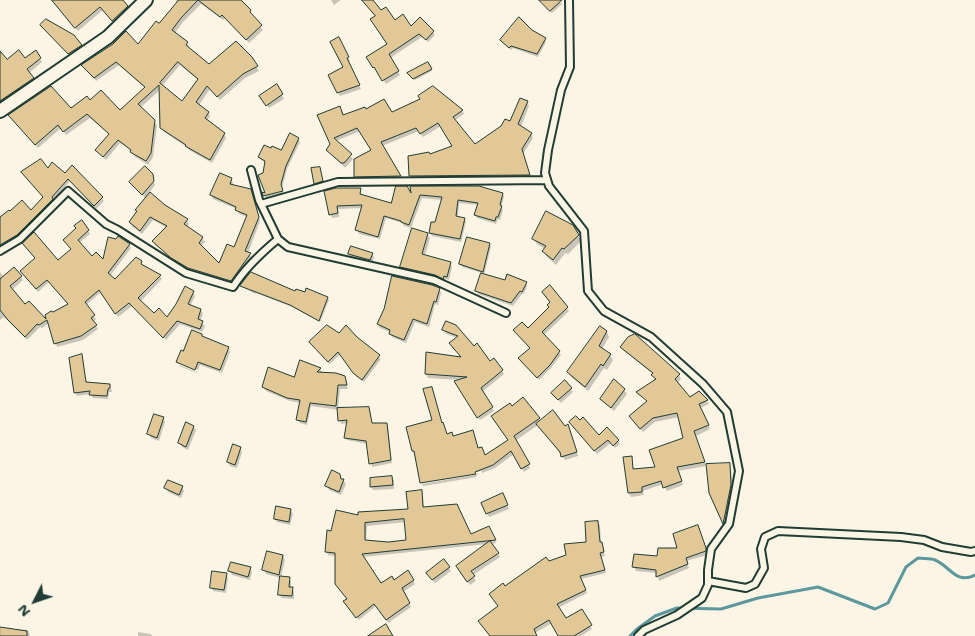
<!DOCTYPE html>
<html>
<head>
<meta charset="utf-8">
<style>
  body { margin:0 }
  #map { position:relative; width:975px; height:636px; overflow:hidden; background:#fcf5e5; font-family:"Shantell Sans",sans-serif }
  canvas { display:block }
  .north { position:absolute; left:10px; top:576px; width:50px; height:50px; -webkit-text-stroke:4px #fcf5e5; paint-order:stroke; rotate:229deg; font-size:14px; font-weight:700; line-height:20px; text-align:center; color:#1f3d34 }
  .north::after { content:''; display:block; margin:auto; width:18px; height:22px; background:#1f3d34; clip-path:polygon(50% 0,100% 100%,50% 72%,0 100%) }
</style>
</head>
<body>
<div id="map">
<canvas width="975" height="636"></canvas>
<div class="north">N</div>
</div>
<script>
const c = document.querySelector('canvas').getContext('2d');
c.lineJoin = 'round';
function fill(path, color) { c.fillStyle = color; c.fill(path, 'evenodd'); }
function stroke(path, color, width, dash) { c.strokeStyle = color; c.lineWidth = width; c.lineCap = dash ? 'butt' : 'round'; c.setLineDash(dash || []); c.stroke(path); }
const shadow = new Path2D(`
  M51,0h71l8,11 -14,14 -13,-15 -25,21z
  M175,0h64l11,11 2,5 11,14 -14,13 -24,-25 -2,2 -22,-16 -18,18 -8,11 12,10 2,4 -1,2 21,17 42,-8 8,13 -14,7 -25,22 -10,-11 -11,16 9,7 2,4 -3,5 17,13 2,4 -14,25 -23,-13 -2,-3 -23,-15 -3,-5 -1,-37 -19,17 16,18 -4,32 -5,8 -14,-9 -2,-5 -12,-8 -14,17 -9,-9 13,-16 -20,-17 -24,17 -5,-7 -23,20 -26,-29 58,-9 20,-8 30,9 25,-23 -26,-23 -23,16 -13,-15 55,-20 22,-21 18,-22zM180,65l18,15 -15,23 -21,-17z
  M331,0h10l-7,5z
  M362,0h10l9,12 14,10 16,6 22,4 2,3 -7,7 -6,-5 -32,21 10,17 -14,9 -18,-26 20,-14 -12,-27z
  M543,0h15l4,4 -10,9 -9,-9z
  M44,28l29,8 10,13 -12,8z
  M532,31l13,8 1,3 -8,15 -25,-9 -2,2 -10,-9z
  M338,39l12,22 -2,1 13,27 -21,7 -11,-21 16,-7z
  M35,52l7,10 -13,11 7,9 -36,23v-52l7,7h18z
  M428,64l4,7 -17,9 -6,-5z
  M277,86l7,13 -15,9 -8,-12z
  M527,102l2,4 -8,21 10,7 2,4 -10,16 8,24 -118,2 -2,-4 19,-20 23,-9 -12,-21 -18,11 -4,-6 -37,15 20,34h-44l-3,-3 17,-26 -12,-20 -24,10 17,18 -7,8h-2l-17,-17 5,-5 -13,-30 24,2 22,-7 26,4 71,-4 2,4 -10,7 21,24 36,-22z
  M298,139l2,3 -13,27 -5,19 2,6 -18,5 -2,-5 3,1 -7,-19 4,-2 2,-11 -5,-3 -2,-3 22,-5z
  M72,167l32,34 -8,8 -26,-28 -51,58 -19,11v-35l2,2 29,-6 13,-13 4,-28 17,5z
  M320,168l4,17 -7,2 -2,-4z
  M152,175l3,10 -6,8 15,13 23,14 2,4 -2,3 15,11 3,4 -4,4 18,20 16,-18 12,-31 -8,-3 -2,-5 -24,-10 -2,-4 20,-16 2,4 -1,3 21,9 7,26 -12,32 4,5 -19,26 -42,-12 -36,-27 -2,-3 14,-14 -14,-8 -11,14 -10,-8 -2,-4 16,-23 -13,-14z
  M411,188l92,6 1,3 -3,11 2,2 -3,10 -2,-1 -2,5 -19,-6 -2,-3 3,-10 -19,-2 -1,15 6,1 2,3 -5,20 -29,-6 -2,-3 6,-9 6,-24 -20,-2 -11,30 -7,-2 -2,-3 -16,-5 -6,21 -21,-5 -2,-4 6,-22 -25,1 1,8 -7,1 -7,-26 35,-3 2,6 30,10 20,-6z
  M82,222l8,12 -11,9 13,14 12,5 25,-17 2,3 -21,28 5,5 26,-19 2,3 17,11 2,3 -22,23 12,11 15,6 26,-27 2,4 -5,10 11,4 2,4 -3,7 5,5 -3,6 -22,-8 -14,16 -34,-34 -14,11 -17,-25 -15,13 10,14 -3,3 5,7 -15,11 -26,7 -10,-31 22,-11 -20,-23 -11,10 -14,-17 34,-13 14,-12 5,-21z
  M572,226l9,15 -13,13 -3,-1 -9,12 -9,-8 -4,-6 2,-2 -8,-5 -3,-5z
  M427,234l3,4 -5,18 25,7 2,4 -3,13 -3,-1 -1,3 -41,-11 -3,-4z
  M489,244l2,3 -7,28 21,6 21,2 1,3 -3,8h-2l-9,12 -35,-12 -1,-3 5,-18 -20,-6 -2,-3z
  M352,247l20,7 2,3 -2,7 -21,-6 -2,-4z
  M14,269l9,11 -11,10 13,16 4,-3 20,20 -7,5 -2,-1 -13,13 -23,-23 -4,3v-48l4,5z
  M241,286l55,7h10l1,-3 21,8 1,2 -9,22 -28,-15 -36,-14 -1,1z
  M439,289l2,4 -3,12 -3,-1 -6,23 -14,-5 -9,21 -14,-6 -2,-5 -10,-4 -2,-4z
  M550,308h17l2,3 -25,24 17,20 -10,13 -12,12 -17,-19 9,-12 -3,-20z
  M447,322l43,41 4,-3 10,14 -22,18 12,19 -14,9 -24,-38 4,-2 -32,-2 -2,-4 36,-16 -4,-20 -12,-4 -2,-4z
  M600,328l7,4 2,5 -7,12 8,6 3,5 -6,10 -3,-2 -16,23 -17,-14 -3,-5z
  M202,335l2,4 24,9 2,4 -8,21 -22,-8 -2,5 -20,-8v2l-1,-2 7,-10z
  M339,335l17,3 25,21 -17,23 -8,-6 -16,-22 -10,10 -20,-22z
  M621,347l58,28 2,4 -4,4 13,16 9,-6 10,11 -9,4 10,21 -14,7 10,30 -28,5 5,14 -16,6 -4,-7 -20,7 1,4 -13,2 -2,-4 2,-35 3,12 23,-2 28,-29 -6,-22 -24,5 -12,10 -10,-12 15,-18 -10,-10 19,-12 -4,-6 -29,-23z
  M81,356l6,28 23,1 2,7h-3l-1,7 -15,-1 -3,-4 -13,2 -2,-4z
  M300,362l20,7 3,4 21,4 4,12h-8l-2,20 30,-1 4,16h15l1,3 4,36 -20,4 -5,-23 -20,-4 -2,-3 3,-14 -7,1 -2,-14 -28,-4 -4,19 -7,-2 -3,-4 4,-16 -11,-2 -24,-10 -3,-4 32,-8z
  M179,365l18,7v1l-18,-7z
  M570,388l3,4 -12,11 -9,-10z
  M624,390l3,4 -13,17 -13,-12z
  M523,399l18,23 28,7 9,27 -13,4 -27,-35 -23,16 15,27 -6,4 -10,-18 -19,14 -13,5v-2l-61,11 -8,-31 29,-27 5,11 5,-1 2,3 18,-6 7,19 6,7 24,-17 3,-32z
  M163,418l2,4 -6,19 -8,-3 -2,-4z
  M573,426l25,11 20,4 2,3 -5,4 -4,-5 -14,11z
  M193,427l3,3 -8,20 -6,-3 -2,-4z
  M240,448l2,4 -5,16 -7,-2 -2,-4z
  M729,464l2,4 2,21 -8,36 -15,-33z
  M480,474l-4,2 1,1 -54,9 -1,-2z
  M339,475l7,9 -5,11 -12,-5 -2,-4z
  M392,477l2,4v8l-21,1 -2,-4z
  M182,487l2,4 -3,7 -13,-6 -2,-4z
  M421,492l2,3 1,13 47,28 18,-9 7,16 -6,1 10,13 -27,18 3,6 -6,4 -11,-15 28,-26 -124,13 17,28 14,-4 14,-9 7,12 -12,8 8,15 -23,16 -12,-17 -17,14 -12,-15 1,-6 -12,-43 -8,-1 -2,-4 6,-19 28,-15 49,-7zM406,522l1,20 -19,1 -22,-1 1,-16z
  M504,499l5,10 -20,8 -7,-14z
  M290,510l3,4 -3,11 -13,-3 -2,-3z
  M598,522l2,4 1,17 4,13 -4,1 5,16 -25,6 6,14 -29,15 8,12 15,-9 11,18 -11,7h-21l-8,-13 -17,10 1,3h-44l13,-49 43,-24 19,-7 21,-13z
  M700,531l7,24 -21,6 3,7 -30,13 -2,-8 -21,-2 -2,-4 45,-18z
  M283,556l2,4 -4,17 8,1 2,4v6l3,4v7l-12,-1 -3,-3 2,-17 -15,-4 -2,-4z
  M250,568l2,4 -2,8 -18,-5 -2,-4z
  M449,568l2,3 -16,12 -5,-6z
  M226,574l2,4 -2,15 -13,-2 -2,-4z
  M0,628l28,2 2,6h-30z
  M138,632l13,2 1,2h-14z`);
const stream = new Path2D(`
  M630,636l7,-7 18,-13 22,-8 44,1 37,-11 60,-11 57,22 13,-6 18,-36 12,-9c5,1 12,0 17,2 15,6 21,25 40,15`);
const building = new Path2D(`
  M52,0h71l5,6 -16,15 -12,-14 -25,21z
  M179,0h62l10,10 -1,2 12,13 -16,15 -24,-25 -2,2 -22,-17 -17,18 -9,12 16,12 -2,3 23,19 27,-23 16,16 6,9 -15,8 -26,23 -10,-11 -11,16 13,10 -4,6 20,15 -15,27 -25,-14 1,-1 -26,-17 -1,-43 -21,19 17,16 -4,33 -5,8 -16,-9 1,-2 -13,-10 -15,17 -8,-7 14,-16 -22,-20 -24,18 -5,-7 -23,20 -27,-30 43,-29 20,22 16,-12 3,4 11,-10 19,20 25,-23 -29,-25 -22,16 -13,-13 32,-21 13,-13 12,13 18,-23 3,2zM178,62l20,17 -16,22 -22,-18z
  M362,0h11l8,10 5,-3 9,13 8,-6 8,12 9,-9 14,14 -8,9 -7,-6 -30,20 10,17 -17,10 -8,-14 -1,1 -7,-11 21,-13 -17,-25 5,-3z
  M539,0h23l-12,11z
  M519,17l13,13 14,8 -9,16 -26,-8 -2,2 -9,-8z
  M46,19l28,16 8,10 -14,9 -28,-29z
  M339,37l10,20 -2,1 13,27 -23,8 -9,-18 15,-8 -13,-25z
  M19,50l6,8 11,-8 5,8 -14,11 7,9 -34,23v-50l7,8z
  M428,62l4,7 -19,10 -6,-6z
  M277,84l6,10 -17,12 -7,-10z
  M433,86l30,24 -10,7 22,27 26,-18 4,-7 5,2 10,-23 8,3 -10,23 14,9 -10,16 8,26 -121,1 -1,-20 21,-4 1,2 22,-8 -14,-23 -18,11 -4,-6 -35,14 20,34 -47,1v-18l17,-9 -14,-22 -23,10 18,16 -8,9h-3l-15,-13 4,-6 -13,-29 23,-9 3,9 22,-8 1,2 18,-10 8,13 28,-13 -2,-3z
  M290,133l9,5 -13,28 -5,18 2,7 -20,5 -1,-4 3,1 -7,-18 5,-2 2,-12 -7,-4 6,-12 7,3 1,-2 9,4z
  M41,159l7,9 4,-6 13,11 7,-8 31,32 -9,9 -26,-27 -16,18 1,2 -36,36 -17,10v-28l9,-7 1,1 12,-11 9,10 12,-13 -22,-25z
  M145,166l8,8 1,7 -12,14 -13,-13z
  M320,167l3,14 -9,3 -3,-16z
  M220,173l12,5 -2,6 21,5 8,28 -14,34 6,2 -20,28 -43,-13 -17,-10 -19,-17 15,-15 -17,-9 -10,14 -11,-9 8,-11 -2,-1 15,-18 15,13 23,14 -4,5 19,13 -4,6 20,20 8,-19 7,3 13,-32 -12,-5 1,-3 -26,-12z
  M396,186h11l4,7 -1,-7h69l24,7 -3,12 2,1 -4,11h-2l-1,4 -21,-6 4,-12 -20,-3 -2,16 9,2 -5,21 -31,-6 2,-11h4l7,-25 -22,-2 -11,30 -8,-3v-1l-17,-5 -6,21 -23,-7 7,-25 -25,1 1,7 -9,2 -5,-24 12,-3h25l-1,6 31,9z
  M546,211l27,14 6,10 -15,14 -2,-1 -9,12 -11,-9 4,-5 -14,-7z
  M82,220l7,10 -11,10 14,16 4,-4 7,7 5,-22 8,2 2,-3 12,8 -22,29 7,6 21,-22 6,4 -1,3 20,11 -23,23 16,15 5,-5 8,9 9,-13 9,-18 9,5 -6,13 13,5 -3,10 5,2 -3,8 -23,-8 -14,17 -34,-35 -14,11 -16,-24 -14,12 10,13 -4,3 6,7 -16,11 -27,8 -7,-24 -8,5 -2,-1 -12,13 -17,-17 -8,-10v-31l14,-12 8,9 -12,10 15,18 4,-3 17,18 -1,-4 6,-4 2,1 15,-8 -21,-24 -11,9 -16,-18 15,-13 -13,-15 12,-11 24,28 13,-11 -8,-9 13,-12 -2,-2z
  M412,228l16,5 -6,21 29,8 -4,15 -3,-1 -1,3 -8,-4 -35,-8z
  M467,237l23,6 -7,29 -24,-8z
  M351,246l22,7 -3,7 -22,-6z
  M251,272l44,19 1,-2 9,3 1,-4 22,9 -9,24 -29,-16 -50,-19z
  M481,273l24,7 2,-6 20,8 -5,10 -2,-1 -9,12 -36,-12z
  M392,276l40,9 8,3 -4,14 -2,-1 -7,23 -14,-5 -9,21 -15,-6 1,-4 -13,-6 7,-15z
  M550,285l18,22 -26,25 18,19 -10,14 -13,13 -19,-20 12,-10 -17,-18 9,-8 6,6 21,-21 -2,-2 3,-3 -8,-10z
  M446,321l10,4 18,21 3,-3 13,18 4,-3 9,12 -22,18 12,19 -16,11 -23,-37 13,-4 -42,-3 1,-22 35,5 -12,-14 9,-7 -16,-6z
  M327,325l12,8 7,-8 11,12 23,18 -18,25 -9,-7 -15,-21 -10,10 -19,-20z
  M600,326l7,5 -8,15 12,8 -8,12 -2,-2 -16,23 -18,-15z
  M192,330l10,4v2l27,11 -9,23 -22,-8 -3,8 -19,-8 5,-12 2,1z
  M635,334l45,40 -5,5 15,18 9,-6 9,9 -9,4 10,21 -15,6 11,31 -28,5 5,14 -19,7 -2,-7 -19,6v5l-14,1 -5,-36 9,-1 1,13 22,-2 -6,-17 34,-12 -6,-25 -24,5 -13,11 -11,-13 18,-15 -11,-9 20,-13 -5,-4 2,-2 -33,-26 8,-10z
  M82,354l4,28 24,2v4l-2,1 -1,7 -18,-1 1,-4 -16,2 -5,-35z
  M300,360l21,8 -4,4 19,1 9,3 2,9h-9l-2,21 -26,-3 -4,19 -10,-2 4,-20 -13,-2 -25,-11 6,-20 26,10z
  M614,379l11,10 -14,19 -11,-9z
  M565,380l7,8 -14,12 -7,-7z
  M432,387l10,36 1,-1 4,12 5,-2 1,4 20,-6 5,18 4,-1 3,8 23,-15 -17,-24 19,-13 2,3 11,-9 17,21 -26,18 16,28 -9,5 -10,-18 -18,14 -18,7 1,2 -56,9 -6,-32h-2l-6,-24 26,-7 -9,-31z
  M369,407l3,16h15l4,37 -22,4 -3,-23 -22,-3 3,-18 -9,1 -1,-13z
  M553,410l12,16 3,-2 9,28 -16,5 -1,-5 -24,-28z
  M154,414l10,3 -7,21 -10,-4z
  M576,416l4,4 3,-3 16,18 8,-8 12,13 -6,6 -5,-6 -14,11 -25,-29z
  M186,422l8,4 -8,21 -8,-4z
  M233,444l8,3 -6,18 -8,-3z
  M730,463l1,22 -8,39 -14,-31 -3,-29z
  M332,470l8,4 1,5h3l-5,13 -14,-6z
  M392,476l1,9 -23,2v-9z
  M168,480l15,6 -4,9 -15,-7z
  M422,490l1,17 34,-3 14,30 18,-8 7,14 -134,14 19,29 11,-7 2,4 14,-10 6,10 -12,8 8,15 -24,17 -12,-16 -18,14 -13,-17 4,-2 -12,-15v-31l-10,-1 2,-22 4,1 5,-21 22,5v-3l50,-3 -2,-17zM404,519l2,21 -18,2 -23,-2v-17z
  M503,493l5,12 -22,9 -5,-11z
  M276,506l15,3 -2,13 -15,-3z
  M598,521l2,21h2l2,10 -4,1 5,17 -25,6 6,14 -29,14 9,14 16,-9 10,16 -18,11h-16l-9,-16 -15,9 3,7h-47l-12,-15 20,-15 -9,-12 14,-11 2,3 41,-29 3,4 17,-6 -2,-11 22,-2 -1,-20z
  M698,525l8,23v3l-20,7 2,6 -32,13v-7l-24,-3 2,-13 23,2 1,-8h19l-4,-14z
  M490,541l9,12 -28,18 4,5 -8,6 -11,-16z
  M267,551l16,4 -4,20 -17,-5z
  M444,559l6,8 -18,13 -6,-7z
  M231,562l20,5 -3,10 -20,-6z
  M212,571l15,2 -3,17 -14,-2z
  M280,576l10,1 -1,10h4l-1,9 -14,-1z
  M386,624l7,12h-25z
  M0,627l27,4v5h-27z`);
const service = new Path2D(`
  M569,0l1,67 -9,23 -13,60 -3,23 4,13 35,45 4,60 16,20 47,26 52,47 24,28 12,59 -10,53 -18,25 -3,21v15l-6,13 -25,17 -33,15 -6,6
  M251,170l8,30 19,39 10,8 146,33 72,33
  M261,204l77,-22 209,-2
  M0,251l20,-12 48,-48 38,33 12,6 68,43 47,14c12,-19 27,-33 45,-48
  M708,581l38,7 9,-4 9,-16 -3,-19 4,-12 13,-6 123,6 23,3 18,7 29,5 4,-1`);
const minor = new Path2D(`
  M0,111l108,-74 38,-37`);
fill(shadow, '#0003');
stroke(stream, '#5d989e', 3);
fill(building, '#e2c797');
stroke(building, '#1f3d34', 1);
stroke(service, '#1f3d34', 10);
stroke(minor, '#1f3d34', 16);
stroke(service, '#fcf5e5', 6);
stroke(minor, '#fcf5e5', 12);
</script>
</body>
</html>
